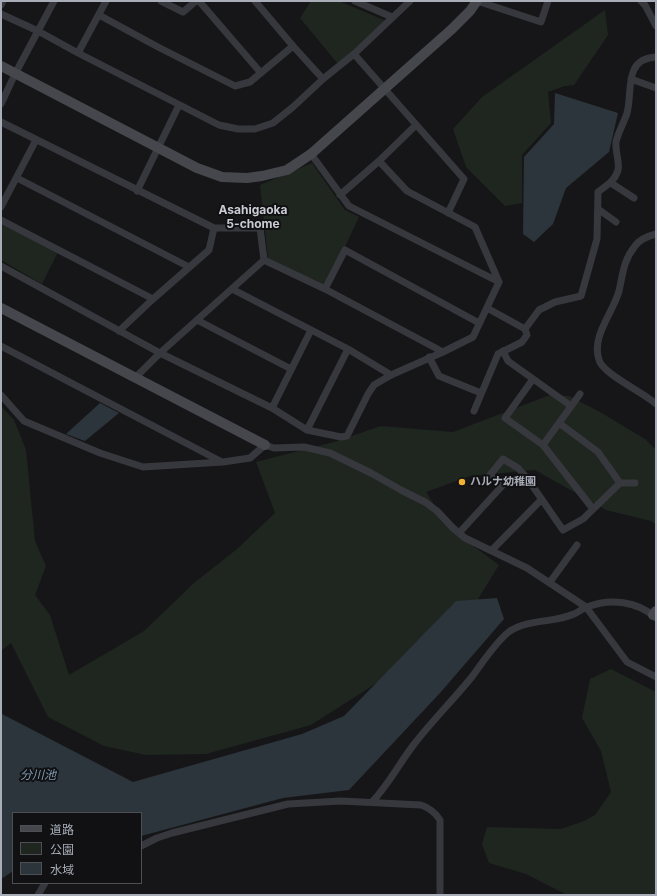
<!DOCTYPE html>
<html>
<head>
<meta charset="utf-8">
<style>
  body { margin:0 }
  #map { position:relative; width:657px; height:896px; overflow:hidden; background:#161618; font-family:Inter,"Noto Sans JP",sans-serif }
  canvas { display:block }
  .frame { position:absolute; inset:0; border:2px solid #a8adb8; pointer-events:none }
  .legend { position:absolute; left:12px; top:812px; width:130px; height:72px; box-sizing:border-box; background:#111113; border:1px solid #4d4f55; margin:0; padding:5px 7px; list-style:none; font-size:12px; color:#a8adb8 }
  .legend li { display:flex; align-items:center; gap:8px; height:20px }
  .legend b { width:20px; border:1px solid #4d4f55 }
</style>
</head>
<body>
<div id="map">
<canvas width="657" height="896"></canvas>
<div class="frame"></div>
<ul class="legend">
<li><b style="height:5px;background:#45474d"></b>道路</li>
<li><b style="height:11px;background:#1e261f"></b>公園</li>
<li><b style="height:11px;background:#2c353c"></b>水域</li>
</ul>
</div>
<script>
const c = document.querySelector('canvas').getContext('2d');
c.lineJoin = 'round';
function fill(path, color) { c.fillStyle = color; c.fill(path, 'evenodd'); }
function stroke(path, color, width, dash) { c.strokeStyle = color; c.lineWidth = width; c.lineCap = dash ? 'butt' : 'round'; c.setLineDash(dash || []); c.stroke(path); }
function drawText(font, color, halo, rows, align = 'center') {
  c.font = font + ' Inter,"Noto Sans JP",sans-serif'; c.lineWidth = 4; c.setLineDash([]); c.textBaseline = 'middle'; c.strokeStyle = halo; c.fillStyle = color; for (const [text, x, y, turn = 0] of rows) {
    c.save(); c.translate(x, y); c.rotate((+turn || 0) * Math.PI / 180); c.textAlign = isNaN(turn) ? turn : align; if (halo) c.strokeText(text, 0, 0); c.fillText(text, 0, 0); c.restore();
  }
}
const green = new Path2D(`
  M311,1h28l47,20 -48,43 -38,-46z
  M605,10l3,25 -34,50 -9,1 -17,6 3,31 -29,32v48l-17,3 -39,-39 -13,-38 29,-32z
  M312,163l33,47 14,7 -33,70 -58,-29 -8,-73z
  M1,224l57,28 -16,32 -41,-24z
  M550,395l19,1 31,16 45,27 11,11v75l-5,-4 -45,-11 -71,-40 -65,6 -44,16 24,37 49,36 -24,39 -51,45 -55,39 -58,37 -105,29 -60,1 -42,-9 -56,-29 -37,-74 -10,8v-245l13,14 12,30 9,91 11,25 -11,29 15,20 19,60 75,-44 50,-48 43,-34 38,-36 -19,-51 78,-20 47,-16 72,6z
  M611,669l45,23v203h-89l-41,-21 -37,-11 -7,-19 5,-17 74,2 23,-8 11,-6 16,-23 -10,-41 -19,-33 8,-39z`);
const water = new Path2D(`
  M555,93l63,20 -9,39 -43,36 -13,36 -19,18 -11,-8 1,-77 30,-33z
  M100,403l19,10 -34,28 -19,-7z
  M497,598l7,21 -64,74 -91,97 -66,8 -142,38v-23h-128v58l-10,7 -2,-1v-207l1,44 131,68 169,-48 42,-18 112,-115z`);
const street = new Path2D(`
  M161,1l22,11 13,-11
  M199,1l62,72
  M255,1l38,45 30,33
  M355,1l37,16
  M477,1l64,21 7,-21
  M641,1l4,4 11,21
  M1,5l2,-4
  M1,14l37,17 40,22 141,72 19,4h17l18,-6 20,-16 30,-28 31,-25 56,-53
  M99,15l59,32 77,39 15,-4 43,-36
  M78,53l28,-52
  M354,54l110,125 -16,34
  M631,79l25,9
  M1,104l14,-30 39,-73
  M1,122l213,106h46l4,32
  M311,154l38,52 150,76
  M17,178l172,89
  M611,183l23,15
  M137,191l42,-86
  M340,195l39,-34 37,-36
  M1,207l35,-67
  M598,209l18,13
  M1,220l152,79
  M656,234c-8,2 -16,5 -21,12 -12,15 -12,28 -16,45 -6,22 -28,45 -20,69 4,14 44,32 57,44
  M264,260l61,29 118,63
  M1,266l159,87 112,55 35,22 34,7 6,-1 21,-42 6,-9 17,-10 52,-23 30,-15 26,-55 -24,-55 -68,-36 -28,-30
  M232,289l116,60 43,26
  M325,289l20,-39 134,73
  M197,320l94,49
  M525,329l14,-19 16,-8 26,-6 16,-57 1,-47c9,-7 17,-11 20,-22 2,-7 -3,-19 -2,-28 2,-10 8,-19 11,-29 6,-22 -4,-54 29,-56
  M119,331l34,-32 56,-49 5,-22
  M1,346l221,116
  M503,351l5,10 63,45
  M429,357l10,19 42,17
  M135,378l25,-25 104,-93
  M533,379l-28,39 38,27 50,64
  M1,395l23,26 76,32 43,14 80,-5 27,-4 15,-13 9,3 30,-1 26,6 41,20 30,17 24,12 12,9 16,17 12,10 62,30 59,39 41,55 29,15
  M272,408l39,-78
  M474,411l24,-57 24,-12 5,-7 -2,-6 -38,-21
  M559,423l39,29 22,31h15
  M307,430l41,-81
  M543,445l37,-51
  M459,533l43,-47 -12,-11 13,-16 15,9 9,10 36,52 20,-11 37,-36
  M492,550l49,-50
  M550,582l27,-37
  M372,802c17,-18 28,-40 43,-59 18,-23 38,-43 56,-65 10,-13 25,-37 39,-47 18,-12 44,-8 64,-17 5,-2 9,-6 13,-7 23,-9 51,-6 69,11
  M141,846l16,-8 15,-5 116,-29 53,-3 80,4c9,3 14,7 19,15v73
  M38,895l7,-12`);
const secondary = new Path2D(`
  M1,66l196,102 25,9 25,1 15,-2 25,-6 24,-16 141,-125 18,-18 7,-10
  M1,308l264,137
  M653,615l3,-4`);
const markers = [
  [462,482,4,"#f2b134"]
];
const poiNames = [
  ["ハルナ幼稚園",470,482]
];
const neighbourhoodNames = [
  ["Asahigaoka",253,210],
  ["5-chome",253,224]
];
const waterNames = [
  ["分川池",38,775]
];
fill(green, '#1e261f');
fill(water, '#2c353c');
stroke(street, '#37383d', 7);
stroke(secondary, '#45474d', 10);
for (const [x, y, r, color] of markers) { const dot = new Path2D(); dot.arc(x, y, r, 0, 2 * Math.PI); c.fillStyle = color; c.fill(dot); stroke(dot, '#111113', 1.5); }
drawText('bold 11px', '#a8adb8', '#111113', poiNames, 'left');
drawText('bold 12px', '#c9ccd4', '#111113', neighbourhoodNames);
drawText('italic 12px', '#7f9bb3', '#111113', waterNames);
</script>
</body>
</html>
